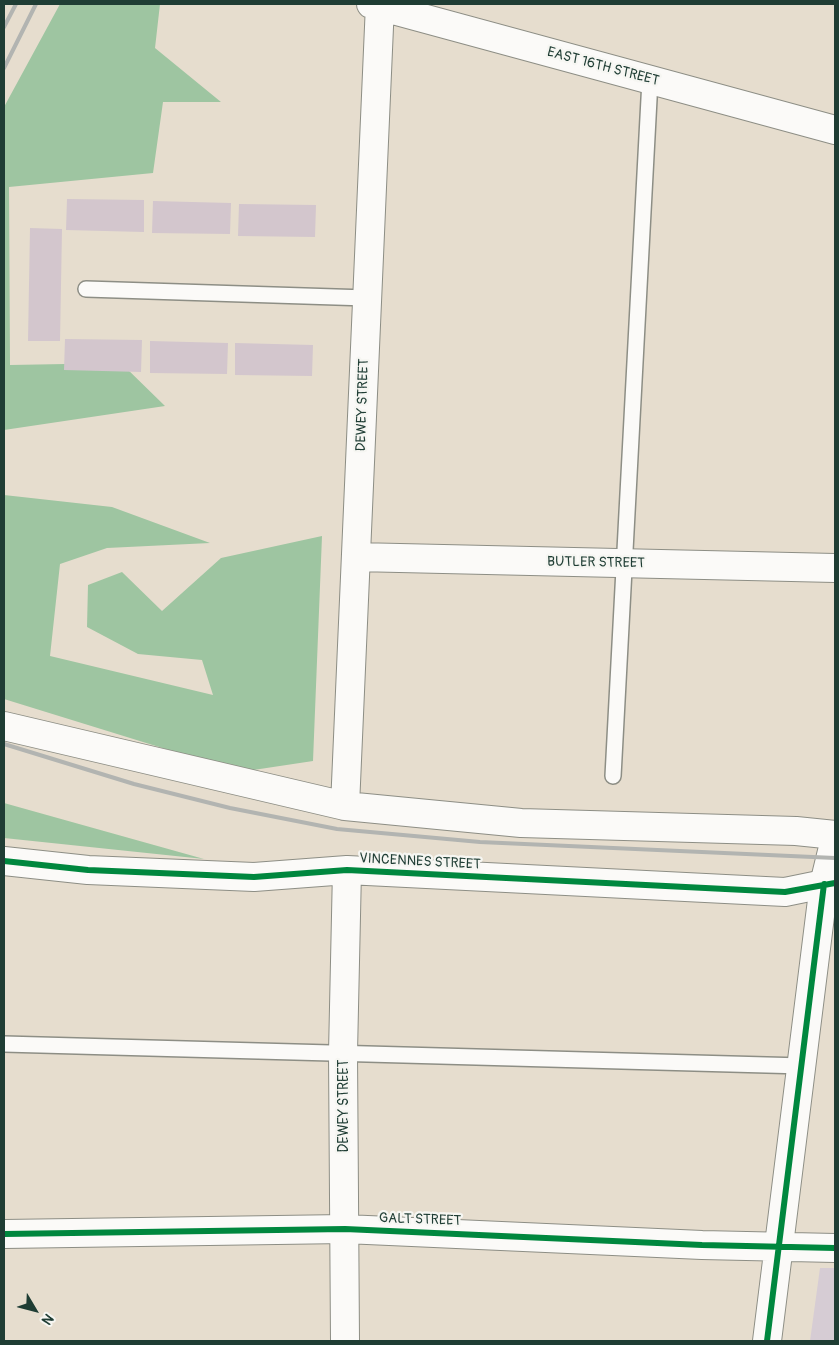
<!DOCTYPE html>
<html>
<head>
<meta charset="utf-8">
<style>
  body { margin:0 }
  #map { position:relative; width:839px; height:1345px; overflow:hidden; background:#e6ddce; font-family:Pangolin,sans-serif }
  canvas { display:block }
  .frame { position:absolute; inset:0; border:5px solid #1f3d34; pointer-events:none }
  .north { position:absolute; left:10px; top:1285px; width:50px; height:50px; -webkit-text-stroke:4px #f6f6f2; paint-order:stroke; rotate:127deg; font-size:14px; font-weight:700; line-height:20px; text-align:center; color:#1f3d34 }
  .north::after { content:''; display:block; margin:auto; width:18px; height:22px; background:#1f3d34; clip-path:polygon(50% 0,100% 100%,50% 72%,0 100%) }
</style>
</head>
<body>
<div id="map">
<canvas width="839" height="1345"></canvas>
<div class="frame"></div>
<div class="north">N</div>
</div>
<script>
const c = document.querySelector('canvas').getContext('2d');
c.lineJoin = 'round';
function fill(path, color) { c.fillStyle = color; c.fill(path, 'evenodd'); }
function stroke(path, color, width, dash) { c.strokeStyle = color; c.lineWidth = width; c.lineCap = dash ? 'butt' : 'round'; c.setLineDash(dash || []); c.stroke(path); }
function drawText(font, color, halo, rows, align = 'center') {
  c.font = font + ' Pangolin,sans-serif'; c.lineWidth = 4.5; c.setLineDash([]); c.textBaseline = 'middle'; c.strokeStyle = halo; c.fillStyle = color; for (const [text, x, y, turn = 0] of rows) {
    c.save(); c.translate(x, y); c.rotate((+turn || 0) * Math.PI / 180); c.textAlign = isNaN(turn) ? turn : align; if (halo) c.strokeText(text, 0, 0); c.fillText(text, 0, 0); c.restore();
  }
}
const industrial = new Path2D(`
  M820,1268h15v73h-25z`);
const forest = new Path2D(`
  M60,4h100l-5,44 66,54h-58l-10,71 -144,14 1,178 111,-2 44,43 -161,24v-323z
  M4,495l108,12 98,36 -103,5 -47,16 -10,92 163,39 -11,-35 -64,-6 -51,-27 1,-42 34,-13 40,39 59,-53 101,-22 -9,225 -73,11 -236,-73z
  M4,803l200,56 -200,-21z`);
const building = new Path2D(`
  M67,199l77,1v32l-78,-2z
  M153,201l78,2 -1,31 -78,-1z
  M239,204l77,1 -1,32 -77,-1z
  M30,228l32,1 -2,112h-32z
  M65,339l77,1 -1,32 -77,-2z
  M150,341l78,2 -1,31 -77,-1z
  M235,343l78,2 -1,31 -77,-1z`);
const service = new Path2D(`
  M86,289l281,9
  M613,776l37,-696
  M4,1044l799,22`);
const minor = new Path2D(`
  M371,4l464,126
  M356,557l479,11
  M4,726l341,80 176,17 275,8 39,4
  M345,806l35,-802
  M4,861l84,9 166,7 93,-7 438,22 39,-8 -57,457
  M4,1234l341,-5 357,16 133,3
  M345,1341l-2,-288 4,-183`);
const primary = new Path2D(`
  M835,839l-11,45 11,-1`);
const rail = new Path2D(`
  M4,27l12,-23
  M4,68l32,-64
  M4,744l130,40 96,24 107,21 143,13 355,16`);
const cycleway = new Path2D(`
  M4,861l84,9 166,7 93,-7 438,22 50,-9
  M4,1234l341,-5 357,16 133,3
  M767,1341l57,-457`);
const streetNames = [
  ["EAST 16TH STREET",603,67,15],
  ["DEWEY STREET",363,405,-88],
  ["BUTLER STREET",596,563,1],
  ["VINCENNES STREET",420,862,3],
  ["DEWEY STREET",344,1106,-90],
  ["GALT STREET",420,1220,2]
];
fill(industrial, '#d6ccd4');
fill(forest, '#9ec5a1');
fill(building, '#d3c6cd');
stroke(service, '#8d8e85', 18);
stroke(minor, '#8d8e85', 30);
stroke(primary, '#8d8e85', 30);
stroke(service, '#fbfaf8', 15);
stroke(minor, '#fbfaf8', 28);
stroke(primary, '#fbfaf8', 28);
stroke(rail, '#b2b4b1', 4);
stroke(cycleway, '#00873e', 6);
drawText('14px', '#1f3d34', '#f6f6f2', streetNames);
</script>
</body>
</html>
